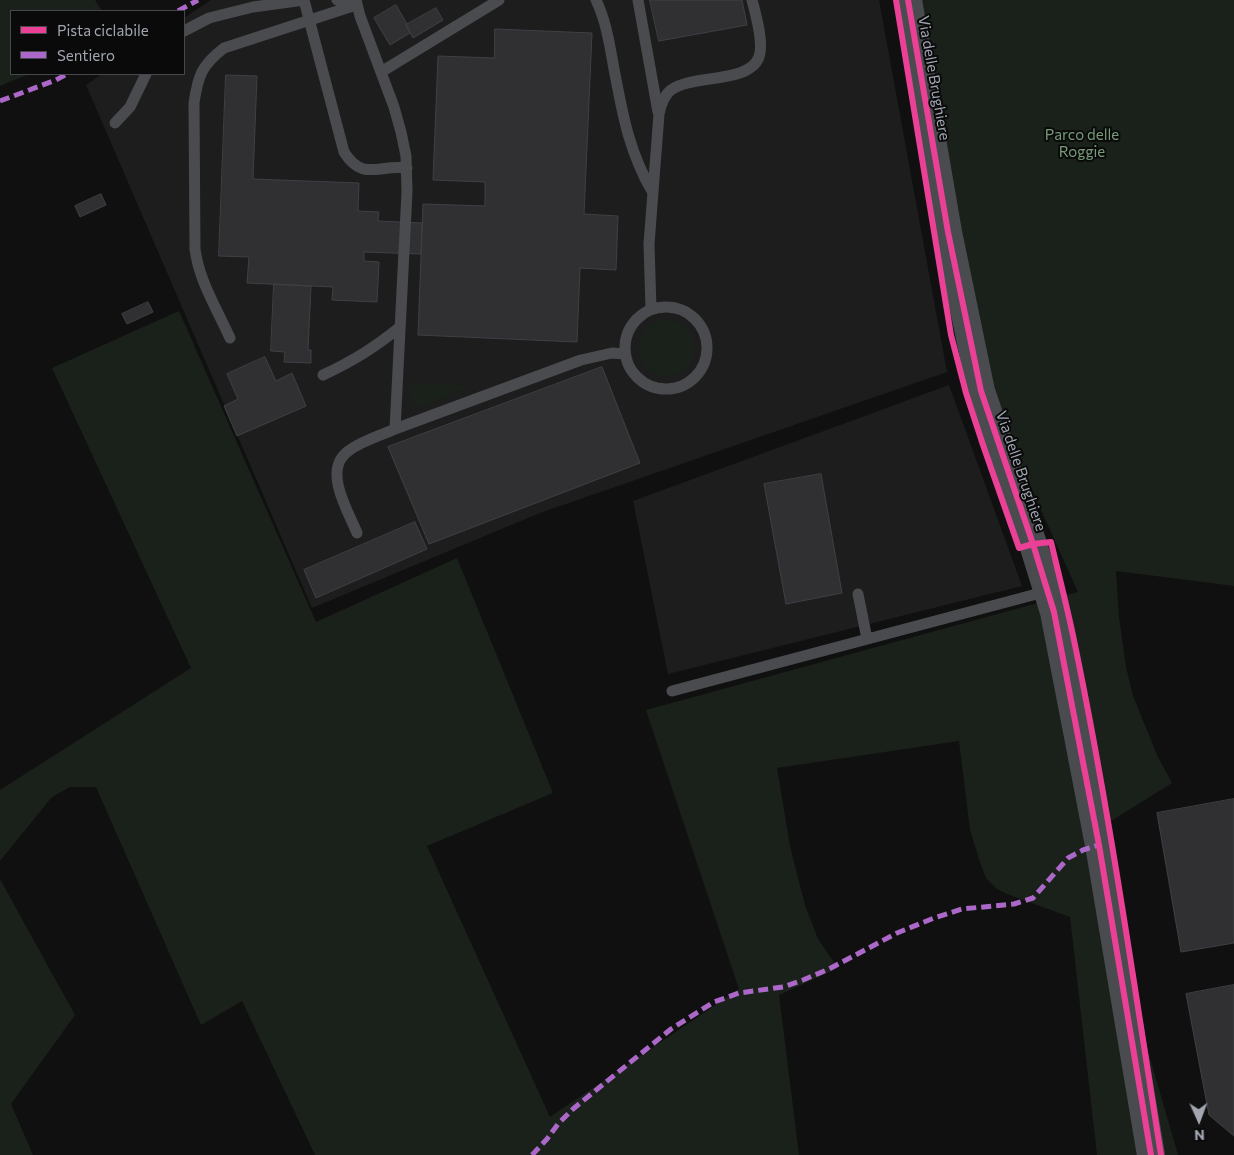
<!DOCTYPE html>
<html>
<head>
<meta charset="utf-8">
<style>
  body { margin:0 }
  #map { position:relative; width:1234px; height:1155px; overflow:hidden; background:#101010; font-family:Commissioner,sans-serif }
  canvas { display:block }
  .legend { position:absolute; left:10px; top:10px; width:175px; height:65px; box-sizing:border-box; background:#0a0a0b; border:1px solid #46484d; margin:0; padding:6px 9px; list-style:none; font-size:15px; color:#a1a6b1 }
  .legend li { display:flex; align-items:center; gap:10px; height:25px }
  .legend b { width:25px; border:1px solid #46484d }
  .north { position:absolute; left:1174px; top:1095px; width:50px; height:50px; -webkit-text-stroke:4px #0a0a0b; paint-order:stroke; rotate:178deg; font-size:14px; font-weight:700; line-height:20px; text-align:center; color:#a1a6b1 }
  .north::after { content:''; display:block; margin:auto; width:18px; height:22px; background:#a1a6b1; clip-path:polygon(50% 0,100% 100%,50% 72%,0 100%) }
</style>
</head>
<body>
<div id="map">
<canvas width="1234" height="1155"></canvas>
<ul class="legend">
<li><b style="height:6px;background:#ea4096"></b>Pista ciclabile</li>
<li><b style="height:6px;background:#ac68c9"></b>Sentiero</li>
</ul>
<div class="north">N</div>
</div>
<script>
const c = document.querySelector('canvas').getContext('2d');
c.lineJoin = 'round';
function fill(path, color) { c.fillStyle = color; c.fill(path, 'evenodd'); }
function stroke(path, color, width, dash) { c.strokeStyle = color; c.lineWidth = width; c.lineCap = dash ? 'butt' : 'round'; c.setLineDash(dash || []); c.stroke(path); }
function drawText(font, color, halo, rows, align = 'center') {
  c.font = font + ' Commissioner,sans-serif'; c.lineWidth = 4; c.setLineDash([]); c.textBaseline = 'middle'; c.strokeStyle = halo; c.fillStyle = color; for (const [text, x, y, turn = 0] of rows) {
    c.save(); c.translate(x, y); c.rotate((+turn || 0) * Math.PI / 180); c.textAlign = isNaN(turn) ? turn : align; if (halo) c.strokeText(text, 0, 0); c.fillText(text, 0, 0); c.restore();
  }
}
const built = new Path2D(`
  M211,0h668l68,372 -407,141 -228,95 -226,-523 16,-11h82v-56z
  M949,385l73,201 -354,88 -35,-173z`);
const green = new Path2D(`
  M0,0h95l7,11h-91v63h18l-29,12z
  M910,0h324v586l-118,-15 3,46 7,50 7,29 25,61 14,26 -69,43 39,204 36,125h-81l-27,-238 -63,-23 -10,-5 -11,-11 -6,-16 -10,-32 -11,-89 -182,27 13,78 15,59 13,34 20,29 -59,27 20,160h-484l-73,-154 -41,24 -105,-238h-26l-18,10 -52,64v-71l191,-122 -139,-300 127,-57 137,311 141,-64 96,235 -126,53 123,271 189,-128 -93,-279 432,-118 -77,-171z
  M639 348a28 28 0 1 1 56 0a28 28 0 1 1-56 0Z
  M416,383l57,3 -47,19 -8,1 -5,-2 -5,-15 2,-4z
  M0,879l75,136 -64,89 22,51h-33z`);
const building = new Path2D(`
  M650,0h92l5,25 -88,16z
  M396,5l11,19 -1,1 4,8 -20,12 -16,-27z
  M436,8l7,12 -30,18 -7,-13z
  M495,29l97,4 -8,181 34,2 -2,54 -36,-2 -3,74 -159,-7 5,-131 62,2v-24l-52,-2 5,-124 56,2z
  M226,75l31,1 -4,103 106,4 -1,28 21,1 -1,9 44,2 -1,31 -57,-2v9l15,1 -2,40 -45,-2 1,-13 -86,-4 2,-26 -30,-1z
  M101,194l5,11 -26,12 -5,-11z
  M274,284l37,2 -3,64h3v13l-27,-1 1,-10 -14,-1z
  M148,302l5,10 -26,12 -5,-10z
  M265,357l11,24 16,-8 14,33 -69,30 -13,-30 14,-7 -11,-25z
  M602,367l38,96 -211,81 -41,-97z
  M821,474l21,119 -56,11 -22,-120z
  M415,522l12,27 -111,49 -12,-28z
  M1234,799v144l-53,9 -24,-139z
  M1234,985v151l-25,-21 -23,-121z`);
const service = new Path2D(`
  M304,0l40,152c19,30 35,12 63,16
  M337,0l19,5
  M356,0l4,16 34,91 7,25 5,24 1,36 -12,237 186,-69 31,-7 13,1
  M596,0c11,23 14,48 19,74 8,43 15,80 38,119
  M638,0l20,112
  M184,31l25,-13 44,-11 51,-7
  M381,72l118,-72
  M115,123l15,-16 16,-33
  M625 348a41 41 0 1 1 82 0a41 41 0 1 1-82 0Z
  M651,309l-2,-65 10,-130c2,-9 5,-19 12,-24 21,-16 78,-6 88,-33 5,-14 -3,-42 -7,-57
  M230,338c-13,-29 -31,-57 -35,-89l-1,-146c4,-28 8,-38 30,-55l132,-43
  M323,375c30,-14 51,-27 77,-48
  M357,533c-8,-20 -31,-57 -14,-77 10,-12 37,-20 52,-27
  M858,594l9,45
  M672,691l376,-100`);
const tertiary = new Path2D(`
  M908,0l40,232 33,159 52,153 21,68 45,233 52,310`);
const quiet = new Path2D(`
  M178,11l20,-11
  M0,101l56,-21 11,-6
  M532,1155l15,-16 11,-15 15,-15 98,-80 43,-27 25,-9 44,-6 20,-7 26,-11 68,-36 37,-15 28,-9 52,-5 19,-6 35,-40 15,-8 16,-5`);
const cycleway = new Path2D(`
  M896,0l55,335 15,58 17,52 36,103 14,-4 18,-2c8,34 17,68 24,103 35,169 59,340 86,510
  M908,0l40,232 33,159 52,153 21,68 45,233 52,310`);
const streetNames = [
  ["Via delle Brughiere",934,78,80],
  ["Via delle Brughiere",1021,471,71]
];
const parkNames = [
  ["Parco delle",1082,135],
  ["Roggie",1082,152]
];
fill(built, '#1d1d1e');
fill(green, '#1a201a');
fill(building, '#303033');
stroke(building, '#3f4044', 1);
stroke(service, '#4a4b4f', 11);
stroke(tertiary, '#4a4b4f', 28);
stroke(quiet, '#ac68c9', 5, [10, 5]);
stroke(cycleway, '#ea4096', 6);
drawText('15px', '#a1a6b1', '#0a0a0b', streetNames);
drawText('15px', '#789c79', '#0a0a0b', parkNames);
</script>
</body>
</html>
